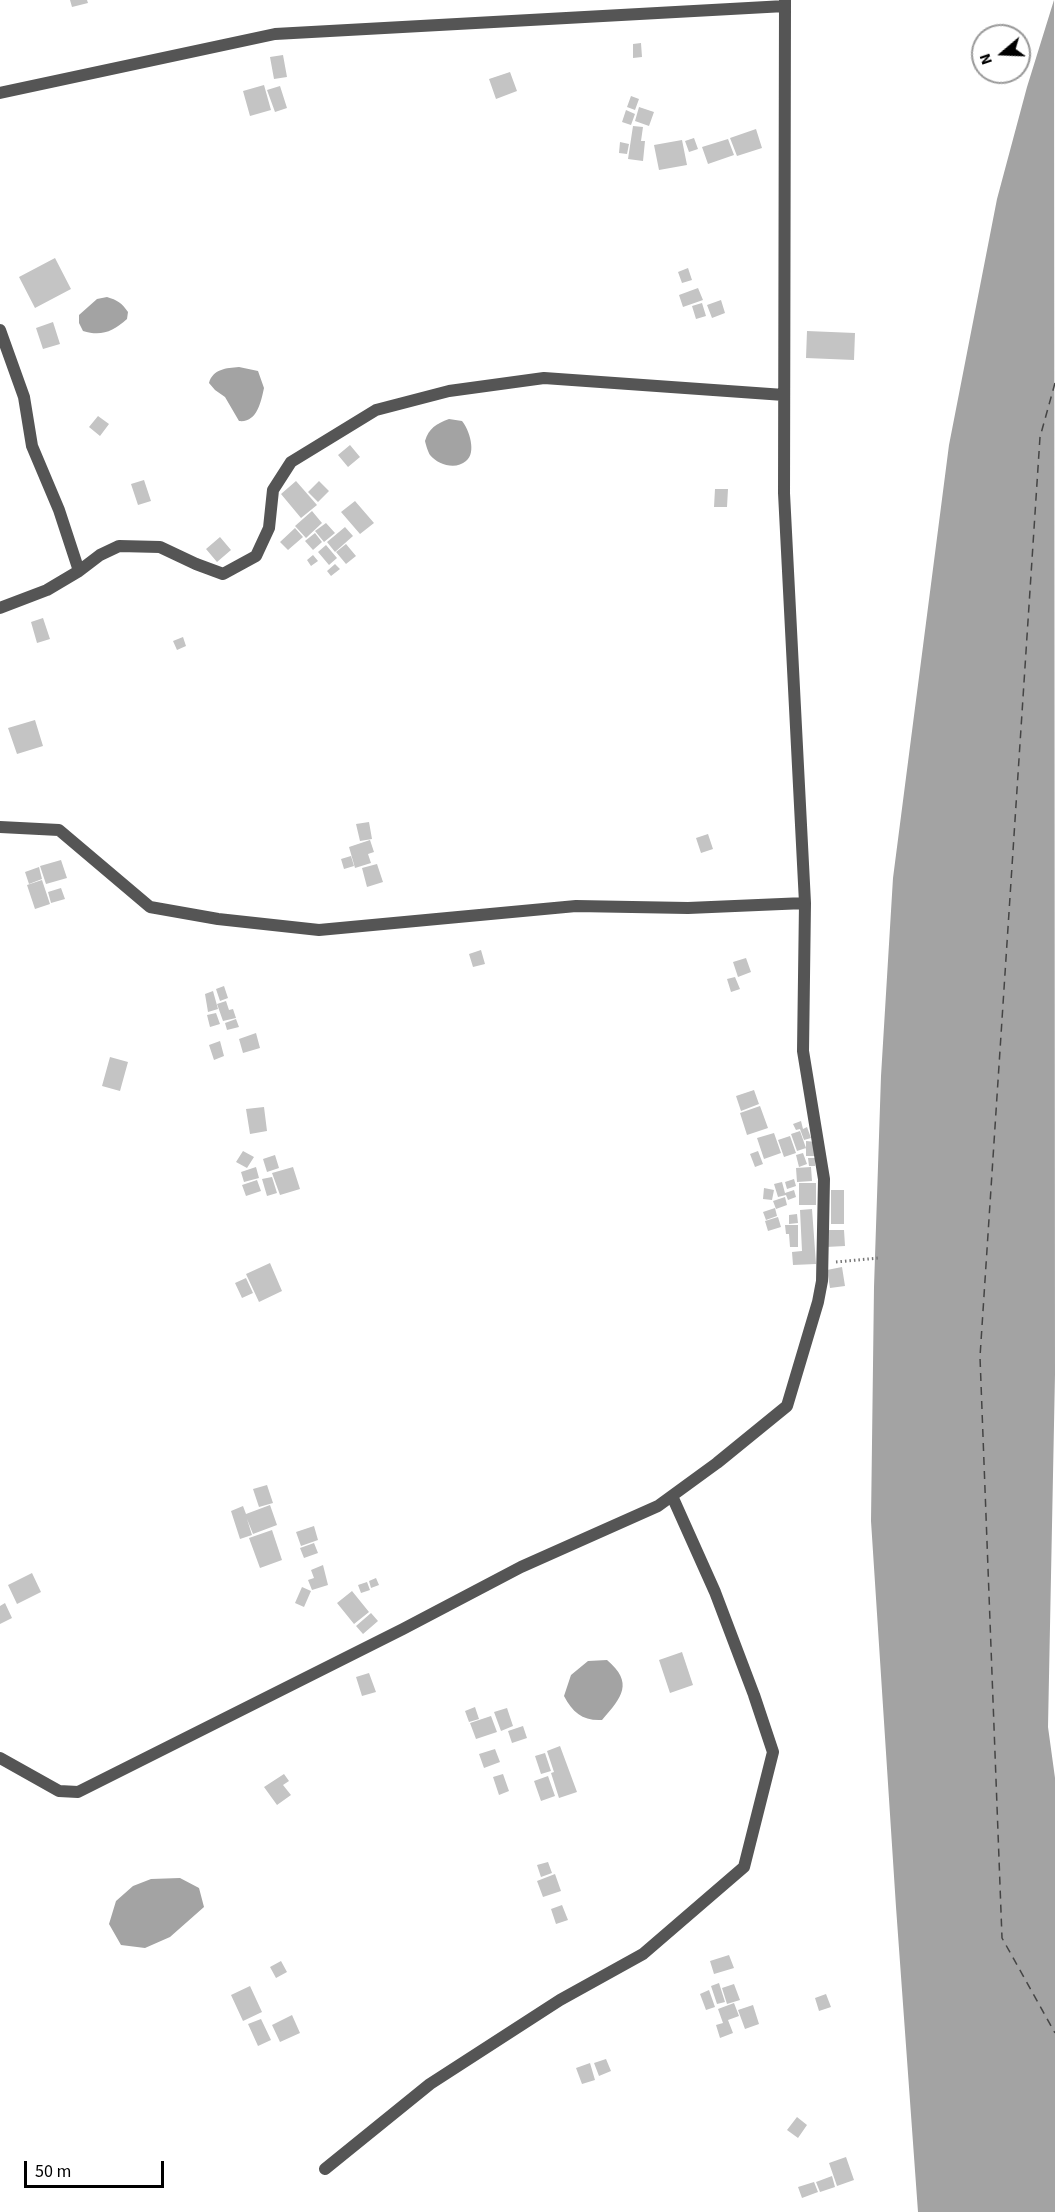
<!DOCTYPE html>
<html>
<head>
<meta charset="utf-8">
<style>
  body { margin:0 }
  #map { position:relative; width:1055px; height:2212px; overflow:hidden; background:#fff; font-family:"Source Sans 3",sans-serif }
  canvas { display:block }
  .north { position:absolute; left:971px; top:24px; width:60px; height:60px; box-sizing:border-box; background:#fff; border:2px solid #999; border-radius:50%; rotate:251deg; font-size:16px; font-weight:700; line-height:24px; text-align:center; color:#000 }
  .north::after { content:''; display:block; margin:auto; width:21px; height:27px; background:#000; clip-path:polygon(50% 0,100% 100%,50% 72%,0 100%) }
  .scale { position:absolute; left:24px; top:2161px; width:140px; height:27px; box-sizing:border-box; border:3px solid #000; border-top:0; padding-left:8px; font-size:18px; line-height:21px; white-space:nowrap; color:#000; -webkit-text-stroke:4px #fff; paint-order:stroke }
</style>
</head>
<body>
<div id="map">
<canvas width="1055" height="2212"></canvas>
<div class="north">N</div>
<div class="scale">50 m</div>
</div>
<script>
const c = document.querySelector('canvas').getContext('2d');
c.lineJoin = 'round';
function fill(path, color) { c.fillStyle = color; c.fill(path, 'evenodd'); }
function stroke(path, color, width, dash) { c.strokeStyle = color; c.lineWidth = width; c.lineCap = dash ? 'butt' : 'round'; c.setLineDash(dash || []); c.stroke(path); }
const water = new Path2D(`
  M1054,0l1,1374 -7,353 7,51v434h-137l-22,-305 -25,-386 3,-234 7,-211 12,-198 56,-433 48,-246 30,-112z
  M107,297c10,3 15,6 21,15l-1,7c-14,12 -25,18 -44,12l-4,-8v-8l18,-16z
  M239,367l19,4 6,17c-3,14 -7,35 -25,33l-14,-24 -10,-7 -6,-7c4,-14 17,-15 30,-16z
  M449,419l13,2c7,8 15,32 4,40 -10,9 -28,4 -36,-6 -2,-3 -4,-10 -5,-14 4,-13 11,-17 24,-22z
  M607,1660c27,23 15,37 -5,60 -19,1 -29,-7 -38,-24l7,-21 17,-14z
  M180,1878l19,10 5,19 -34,30 -25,11 -24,-3 -12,-21 7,-23 17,-15 18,-7z`);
const ferry = new Path2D(`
  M1055,383l-15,54 -60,920 22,581 53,95`);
const building = new Path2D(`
  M70,0h17l1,3 -16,4z
  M641,43l1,14 -9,1v-14z
  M283,55l4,22 -13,2 -4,-22z
  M510,72l7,19 -21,8 -7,-20z
  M264,85l7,25 -21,6 -7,-25z
  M280,86l7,22 -12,4 -8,-22z
  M631,96l8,3 -4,11 -8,-3z
  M639,107l15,5 -5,14 -14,-5z
  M626,110l9,4 -4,11 -9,-3z
  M633,126l10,1 -2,14h4l-2,20 -15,-2z
  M756,129l6,19 -25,8 -7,-18z
  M694,138l4,11 -9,3 -4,-11z
  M728,139l6,16 -26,9 -6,-17z
  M682,140l5,25 -28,5 -5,-25z
  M620,142l9,2 -2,10 -8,-1z
  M55,258l16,31 -36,19 -16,-31z
  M688,268l4,12 -10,3 -4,-11z
  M698,288l5,12 -20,7 -4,-12z
  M721,300l4,13 -13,5 -5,-13z
  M702,303l4,13 -10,3 -4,-13z
  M53,322l7,22 -17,5 -7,-21z
  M807,331l48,2 -1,27 -48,-2z
  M98,416l11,8 -9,12 -11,-9z
  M350,445l10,12 -12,10 -10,-12z
  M144,480l7,21 -13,4 -7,-21z
  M296,481l21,24 -16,13 -20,-24z
  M319,481l10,10 -11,11 -10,-10z
  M715,489h13l-1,18h-13z
  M355,501l19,22 -14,11 -19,-22z
  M312,511l10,12 -16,15 -11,-12z
  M326,523l9,10 -11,9 -9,-11z
  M345,527l8,9 -18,16 -8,-10z
  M295,528l8,9 -15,13 -8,-8z
  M315,533l7,9 -9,8 -8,-9z
  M220,537l11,13 -14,12 -11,-13z
  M346,544l10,12 -10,8 -10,-12z
  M326,545l11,13 -8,7 -11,-13z
  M313,555l5,6 -7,5 -4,-6z
  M335,564l5,5 -9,7 -4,-5z
  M43,618l7,21 -13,4 -6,-21z
  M183,637l3,9 -9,4 -4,-9z
  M35,720l8,26 -26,8 -9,-26z
  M369,822l3,17 -12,2 -4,-17z
  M708,834l5,15 -12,4 -5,-15z
  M370,840l4,12 -6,2 3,9 -16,5 -6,-21z
  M351,856l3,10 -10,3 -3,-10z
  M61,860l6,18 -21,6 -6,-18z
  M377,864l6,18 -16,5 -5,-19z
  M39,867l3,12 -13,5 -4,-12z
  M42,880l8,24 -15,5 -8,-24z
  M61,888l4,11 -14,4 -3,-11z
  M481,950l4,14 -12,3 -4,-13z
  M746,958l5,14 -13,5 -5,-15z
  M735,977l5,12 -9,3 -4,-13z
  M224,986l4,12 -8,3 -4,-12z
  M213,991l5,18 -10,3 -3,-18z
  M226,1001l3,9 4,-1 3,9 -13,3 -6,-17z
  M216,1013l4,11 -10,3 -3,-12z
  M236,1019l3,8 -12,3 -2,-7z
  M256,1033l4,15 -17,5 -4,-14z
  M220,1041l4,15 -10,4 -5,-15z
  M110,1057l18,5 -8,29 -18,-5z
  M754,1090l5,14 -18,7 -5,-15z
  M760,1106l8,22 -21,7 -7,-22z
  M264,1107l3,24 -17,3 -4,-25z
  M801,1121l2,8 4,-2 4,11 -7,2 -4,-11 -4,1 -3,-6z
  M800,1131l6,17 -9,3 -6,-17z
  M774,1133l7,20 -17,6 -7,-21z
  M790,1136l6,17 -12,4 -6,-17z
  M806,1141l10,1v14h-10z
  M243,1151l11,6 -7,11 -11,-6z
  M758,1151l5,13 -8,3 -5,-13z
  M803,1153l4,11 -8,3 -3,-12z
  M275,1155l4,13 -12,4 -4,-13z
  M808,1158h7v8h-6z
  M256,1167l3,11 -15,4 -3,-10z
  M293,1167l7,22 -20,6 -8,-22z
  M811,1167l1,14 -15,1 -1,-14z
  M272,1177l5,16 -10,3 -5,-17z
  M794,1179l2,7 -9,3 -2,-7z
  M257,1180l4,11 -15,5 -4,-11z
  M782,1182l3,11 9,-3 2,7 -8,3 -2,-5 -8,2 -4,-13z
  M799,1183h17v22h-17z
  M764,1188l10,2 -2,10 -9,-1z
  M831,1190h13v34h-13z
  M785,1197l2,8 -11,4 -3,-8z
  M775,1208l2,8 -11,4 -3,-8z
  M812,1209l4,55 -23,1 -1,-13 10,-1 -2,-41z
  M797,1214l1,9 -9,1v-9z
  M778,1217l3,10 -13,4 -3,-10z
  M785,1225h13v22h-8l-1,-13h-3z
  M826,1230h18l1,16 -19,1z
  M270,1263l12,28 -23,11 -13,-28z
  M842,1267l3,19 -15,2 -3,-18z
  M246,1278l7,15 -11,5 -7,-15z
  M267,1485l6,18 -14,4 -6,-18z
  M270,1505l7,20 -24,9 -6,-15 5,16 -12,4 -9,-28 12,-5 3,8z
  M314,1526l4,14 -17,6 -5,-14z
  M272,1530l10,30 -22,8 -11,-30z
  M314,1543l4,10 -14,5 -4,-10z
  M323,1565l5,20 -16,5 -4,-10 6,-2 -3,-8z
  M32,1573l9,19 -24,12 -9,-19z
  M376,1578l3,7 -8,3 -2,-7z
  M367,1582l3,8 -9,3 -3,-8z
  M302,1587l9,4 -7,16 -9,-4z
  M352,1591l17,21 -15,12 -17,-21z
  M5,1603l7,15 -12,6v-18z
  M371,1613l7,8 -15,13 -7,-8z
  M682,1652l11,33 -23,8 -11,-33z
  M369,1673l7,19 -14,4 -6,-19z
  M475,1707l4,12 -10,3 -4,-11z
  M507,1708l6,18 -12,5 -7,-19z
  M491,1716l6,16 -21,7 -6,-16z
  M523,1726l4,12 -15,5 -4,-12z
  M560,1746l17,46 -18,6 -8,-25 3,-1 -7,-21z
  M495,1749l5,13 -16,6 -5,-14z
  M545,1753l6,18 -10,3 -6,-18z
  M284,1774l5,7 -6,4 8,10 -14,10 -13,-18z
  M503,1774l6,17 -10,4 -6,-18z
  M548,1776l7,20 -14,5 -7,-20z
  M548,1862l4,11 -11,4 -4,-12z
  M555,1874l6,17 -18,6 -6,-16z
  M562,1905l6,15 -12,4 -5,-15z
  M729,1955l5,13 -20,6 -4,-13z
  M281,1961l6,11 -11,6 -6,-11z
  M719,1983l6,19 -8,2 -6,-18z
  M734,1984l6,16 -13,4 -5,-16z
  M250,1986l12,26 -19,9 -12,-26z
  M709,1990l6,17 -9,3 -6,-16z
  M826,1994l5,13 -12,4 -4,-13z
  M734,2003l5,13 -11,4 5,13 -13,5 -4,-13 7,-2 -5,-14z
  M753,2005l6,19 -14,5 -7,-19z
  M292,2015l8,18 -20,9 -8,-17z
  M261,2019l10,21 -13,6 -10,-22z
  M606,2059l5,12 -12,5 -5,-13z
  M590,2063l5,17 -13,4 -6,-16z
  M797,2117l10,8 -9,13 -11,-8z
  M846,2157l8,23 -17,6 -8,-23z
  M832,2176l3,11 -15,5 -4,-10z
  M814,2182l4,10 -16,6 -4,-11z`);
const path = new Path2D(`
  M836,1262l43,-4`);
const minor = new Path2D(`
  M0,93l275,-59 510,-28
  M0,330l24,67 8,49 27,64 20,61 -32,19 -47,18
  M79,571l21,-16 19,-9 41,1 36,17 27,10 33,-18 13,-28 4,-38 18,-28 85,-52 73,-19 95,-13 240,17
  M0,827l59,3 91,77 68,12 101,11 257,-24 112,2 117,-5
  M0,1758l59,33 19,1 325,-163 118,-62 137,-61 59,-43 70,-57 31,-104 4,-21 2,-102 -21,-128 2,-148 -21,-410 1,-493
  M325,2169l105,-85 130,-84 83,-46 101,-87 29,-115 -19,-57 -39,-103 -43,-96`);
fill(water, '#a3a3a3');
stroke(ferry, '#444', 1.5, [8, 6]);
fill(building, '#c4c4c4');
stroke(path, '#777', 3, [1.5, 3]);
stroke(minor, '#555', 12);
</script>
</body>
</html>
